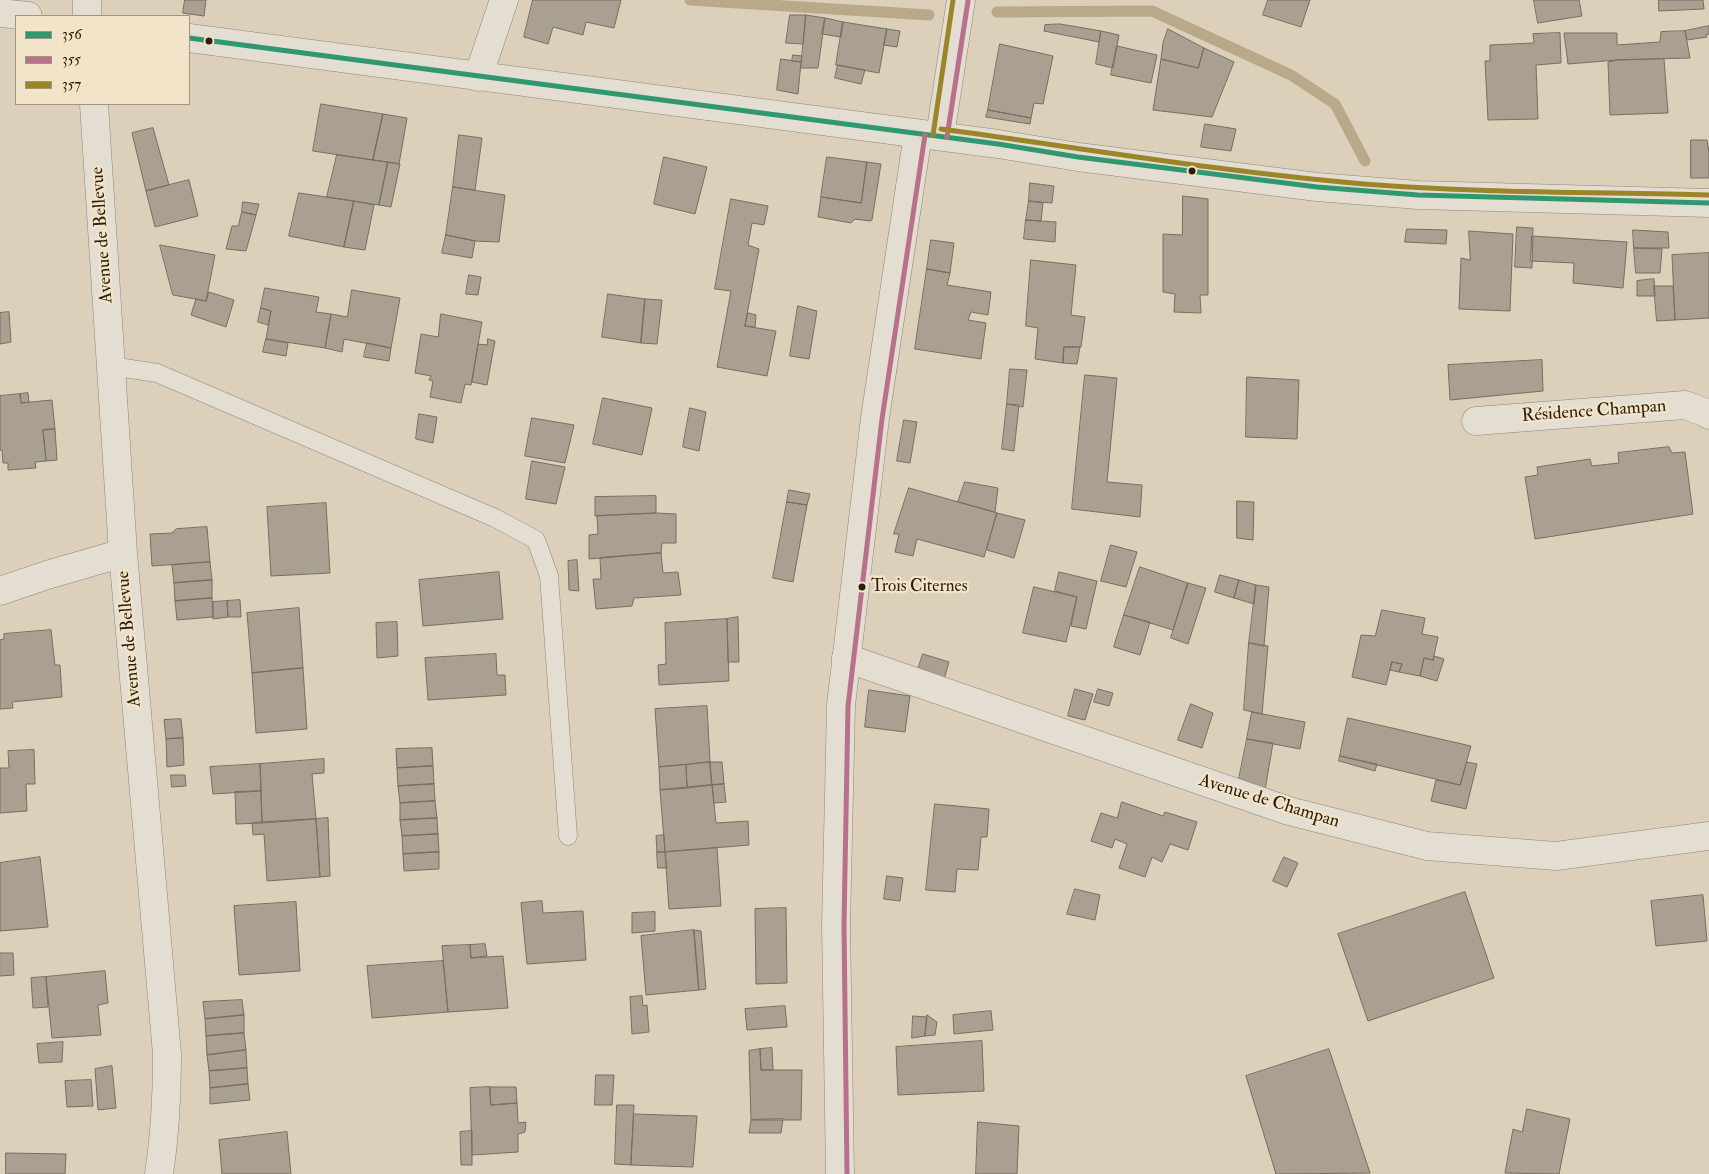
<!DOCTYPE html>
<html>
<head>
<meta charset="utf-8">
<style>
  body { margin:0 }
  #map { position:relative; width:1709px; height:1174px; overflow:hidden; background:#dcd0ba; font-family:"IM FELL Double Pica",serif }
  canvas { display:block }
  .legend { position:absolute; left:15px; top:15px; width:175px; height:90px; box-sizing:border-box; background:#f2e4c8; border:1px solid #a3957d; margin:0; padding:6px 9px; list-style:none; font-size:15px; color:#2d1e0c }
  .legend li { display:flex; align-items:center; gap:10px; height:25px }
  .legend b { width:25px; border:1px solid #a3957d }
</style>
</head>
<body>
<div id="map">
<canvas width="1709" height="1174"></canvas>
<ul class="legend">
<li><b style="height:6px;background:#30986f"></b>356</li>
<li><b style="height:6px;background:#b7718a"></b>355</li>
<li><b style="height:6px;background:#9c8529"></b>357</li>
</ul>
</div>
<script>
const c = document.querySelector('canvas').getContext('2d');
c.lineJoin = 'round';
function stroke(path, color, width, dash) { c.strokeStyle = color; c.lineWidth = width; c.lineCap = dash ? 'butt' : 'round'; c.setLineDash(dash || []); c.stroke(path); }
function fill(path, color) { c.fillStyle = color; c.fill(path, 'evenodd'); }
function drawText(font, color, halo, rows, align = 'center') {
  c.font = font + ' "IM FELL Double Pica",serif'; c.lineWidth = 4.5; c.setLineDash([]); c.textBaseline = 'middle'; c.strokeStyle = halo; c.fillStyle = color; for (const [text, x, y, turn = 0] of rows) {
    c.save(); c.translate(x, y); c.rotate((+turn || 0) * Math.PI / 180); c.textAlign = isNaN(turn) ? turn : align; if (halo) c.strokeText(text, 0, 0); c.fillText(text, 0, 0); c.restore();
  }
}
const stream = new Path2D(`
  M690,0l239,15
  M997,12l155,-1 139,64 44,29 30,57`);
const building = new Path2D(`
  M185,0h21l-2,16 -21,-3z
  M533,0h88l-7,28 -28,-6 -3,13 -30,-8 -5,17 -24,-7z
  M1268,0h42l-9,27 -38,-12z
  M1534,0h45l3,16 -44,7z
  M1659,0h44l1,9 -45,2z
  M790,15h16l-3,29 -17,-1z
  M806,15l19,3 -7,50h-17z
  M825,18l18,4 -2,15 -19,-3z
  M843,22l44,7 -8,44 -43,-8z
  M1060,24l41,7 -2,11 -55,-11 1,-6z
  M1709,26v8l-3,1 1,2 -20,3 -2,-9z
  M887,29l13,2 -3,16 -13,-2z
  M1168,29l36,19 -6,20 -37,-9 2,-16z
  M1101,31l18,4 -6,33 -17,-4z
  M1685,31l5,27 -73,2 -49,4 -4,-31h53v12l43,-3 1,-10z
  M1560,33l1,30 -25,2 2,54 -50,1 -3,-59h5v-16l44,-2 -1,-9z
  M1000,44l53,12 -10,48 -9,-1 -3,15 -43,-8z
  M1117,46l40,9 -6,28 -40,-8z
  M1204,48l30,14 -22,55 -59,-7 8,-51 37,9z
  M793,55l9,1 -1,6 -9,-1z
  M781,59l20,3 -3,32 -21,-4z
  M1664,59l4,54 -58,2 -2,-53 9,-2z
  M838,65l27,5 -4,14 -26,-6z
  M321,104l62,10 -10,46 -60,-9z
  M988,110l43,8 -1,6 -44,-7z
  M383,114l24,4 -8,46 -26,-4z
  M1205,124l31,5 -5,22 -30,-4z
  M153,128l16,57 -23,6 -14,-58z
  M459,135l23,3 -7,52 -22,-3z
  M1691,140h16l2,12v26h-18z
  M337,155l51,7 -9,43 -52,-8z
  M664,157l43,10 -12,47 -41,-10z
  M827,157l40,5 -6,41 -40,-6z
  M388,162l12,2 -9,43 -12,-2z
  M867,162l14,2 -9,56 -2,1 -15,-2 -4,4 -33,-6 3,-20 40,6z
  M189,180l9,36 -43,11 -9,-36z
  M1030,183l24,3 -2,17 -23,-2z
  M453,187l52,8 -6,47 -24,-1 -29,-6z
  M299,193l55,8 -10,46 -55,-11z
  M1183,196l25,3v96h-8l1,18 -27,-1 1,-18 -12,-2v-58l19,1z
  M731,199l37,7 -4,19 -12,-2 -4,22 11,4 -14,77 31,5 -9,45 -50,-9 14,-76 -16,-2z
  M354,201l20,4 -9,45 -21,-3z
  M1029,201l14,2 -2,18 -15,-1z
  M243,202l16,2 -3,11 -14,-3z
  M242,212l14,3 -10,36 -20,-2 6,-23h6z
  M1026,220l30,2 -1,20 -31,-3z
  M1517,227l16,1 -1,40 -17,-1z
  M1407,229l40,1 -1,14 -41,-2z
  M1633,230l35,2 1,16h-35z
  M1469,231l44,3 -3,77 -51,-2 2,-51 9,2z
  M446,235l29,6 -3,17 -30,-5z
  M1532,236l95,6 -4,46 -50,-5 1,-20 -43,-2z
  M931,240l23,3 -4,30 -23,-4z
  M160,245l55,10 -9,46 -33,-6z
  M1634,248l28,1 -2,24h-24z
  M1709,253v65l-34,2 -3,-65z
  M1031,260l45,5 -5,50 14,2 -4,30h-17l-1,16 -28,-4 3,-31 -12,-2z
  M927,269l23,4 -3,12 44,7 -3,23 -17,-3 -3,8 18,3 -5,36 -66,-10z
  M469,275l12,2 -3,18 -12,-1z
  M1654,279l1,17h-18v-15z
  M1654,286h19l2,34 -18,1z
  M265,288l54,9 -3,15 15,2 -6,34 -59,-9 5,-28 -10,-3z
  M352,290l48,8 -9,50 -47,-9 -2,13 -17,-4 6,-34 16,3z
  M209,292l25,8 -8,27 -35,-12 5,-16 10,2z
  M608,294l37,5 -4,44 -39,-6z
  M645,299l17,1 -5,44 -16,-1z
  M798,306l19,5 -8,48 -19,-3z
  M261,308l10,3 -3,14 -10,-3z
  M9,312l2,30 -11,2v-31z
  M748,313l8,2 -1,12 -10,-1z
  M441,314l41,8 -11,63 -6,-1 -4,19 -31,-6 3,-16 -4,-1 2,-4 -16,-3 6,-39 17,3z
  M266,339l22,4 -2,13 -23,-4z
  M488,339l7,2 -8,44 -15,-3 6,-38 9,1z
  M367,343l24,5 -2,13 -25,-4z
  M1064,347h16l-3,17 -14,-1z
  M1542,360l1,31 -93,9 -2,-35z
  M1010,369l17,1 -4,37 -16,-3z
  M1085,375l32,3 -10,104 35,3 -2,32 -68,-8z
  M1247,377l52,3 -2,59 -51,-2z
  M28,393l1,9 -8,1 -1,-9z
  M20,394l1,9 31,-3 3,29 -12,1 3,31 -11,1 1,6 -28,2v-7h-5l-1,-13h-2v-54z
  M603,398l49,10 -10,47 -49,-11z
  M1007,404l12,1 -5,46 -12,-2z
  M690,408l16,4 -7,39 -16,-4z
  M419,414l18,3 -4,26 -17,-4z
  M532,418l42,7 -9,38 -40,-7z
  M904,420l13,2 -7,41 -13,-2z
  M55,429l2,31 -11,1 -3,-31z
  M1669,447l3,6 13,-1 8,62 -158,25 -10,-62 13,-2 -1,-8 53,-8 2,7 27,-3 -1,-10z
  M532,461l33,6 -9,37 -30,-5z
  M965,482l33,6 -3,24 -37,-10z
  M909,488l88,25 -13,44 -67,-18 -4,17 -18,-4 4,-18h-5z
  M789,490l21,4 -3,11 -20,-3z
  M656,496v17l-61,3v-19z
  M1237,501l17,1 -1,38 -16,-2z
  M787,502l20,3 -14,77 -20,-4z
  M326,503l4,70 -59,3 -4,-69z
  M656,513l20,1v29h-14l-1,10 -72,6v-24l9,-1 -1,-18z
  M997,513l28,7 -11,38 -27,-8z
  M207,527l3,35 -58,4 -2,-32 22,-1 4,-4z
  M1111,545l26,7 -11,35 -25,-6z
  M661,553l2,20 15,-1 3,23 -47,3 -2,8 -36,3 -3,-30h8l-1,-21z
  M577,560l2,31 -10,-1 -1,-29z
  M210,562l2,18 -38,3 -2,-18z
  M1140,567l48,16 -15,47 -49,-15z
  M499,572l4,47 -80,7 -4,-46z
  M1059,572l38,9 -11,48 -15,-3 6,-29 -22,-6z
  M1220,575l19,5 -5,18 -19,-6z
  M212,580v18l-37,3 -1,-18z
  M1239,580l17,5 -2,19 -20,-6z
  M1188,583l18,5 -18,56 -17,-6z
  M1256,585l13,2 -5,59 -15,-3z
  M1034,587l43,10 -11,45 -43,-9z
  M212,598l1,19 -36,3 -2,-19z
  M240,600l1,17h-13l-1,-16z
  M227,601l1,16 -15,2v-17z
  M299,608l4,60 -51,5 -5,-60z
  M1382,610l43,8 -3,16 16,3 -5,23 -9,-2 -4,18 -21,-4 3,-8 -10,-2 -6,23 -34,-8 9,-42 14,1z
  M1124,615l26,7 -10,33 -26,-8z
  M738,617l1,45h-11l-1,-43z
  M727,619l2,62 -70,4 -1,-20 8,-1 -1,-41z
  M397,622l1,34 -21,2 -1,-35z
  M51,630l4,35h5l2,32 -50,5 1,6 -13,1v-69l4,-1v-5z
  M1249,643l19,3 -6,68 -18,-4z
  M496,654l1,21h8l1,20 -78,5 -3,-42z
  M923,654l26,8 -5,17 -26,-10z
  M1434,656l10,3 -7,22 -17,-5 4,-18 9,2z
  M1392,662l10,2 -3,8 -9,-2z
  M303,668l4,61 -51,4 -4,-60z
  M1075,689l18,5 -8,26 -17,-4z
  M1098,689l15,4 -4,13 -15,-4z
  M869,690l41,6 -5,36 -40,-5z
  M1191,704l22,9 -11,35 -24,-8z
  M707,706l3,56 -51,5 -4,-58z
  M1252,712l53,10 -5,27 -53,-10z
  M1348,718l123,28 -11,39 -120,-29z
  M181,719l2,19 -17,1 -2,-19z
  M183,738l1,27 -17,2 -1,-28z
  M1247,739l26,4 -9,53 -27,-7z
  M432,748l1,18 -36,2 -1,-19z
  M34,750l1,34h-9l1,27 -27,2v-45h9l-1,-17z
  M1340,756l37,8 -2,7 -36,-10z
  M324,759v14l-12,1 4,45 -54,4 -2,-59z
  M710,762h12l2,22 -12,1z
  M710,762l2,23 -25,3 -1,-23z
  M1467,762l10,2 -11,45 -35,-8 5,-21 24,5z
  M260,764l1,27 -48,3 -3,-27z
  M686,765l1,23 -27,2 -1,-23z
  M433,766l1,18 -36,2 -1,-18z
  M171,775h14l1,11 -14,1z
  M434,784l1,17 -35,2 -2,-17z
  M724,784l2,18 -12,1 -2,-18z
  M712,785l4,38 32,-2 1,24 -84,7 -5,-62z
  M261,791l1,32 -26,1 -1,-32z
  M435,801l2,17 -37,2v-17z
  M1122,802l41,14 2,-4 32,10 -9,28 -18,-6 -8,18 -10,-5 -7,20 -26,-9 8,-24 -12,-5 -3,9 -21,-7 10,-28 16,5z
  M935,804l54,5 -2,28h-6l-3,33 -21,-1 -2,23 -29,-2z
  M328,818l2,58 -10,1 -4,-58z
  M437,818l1,16 -36,2 -2,-16z
  M316,819l4,58 -53,4 -3,-47 -11,1 -1,-12z
  M438,834l1,18 -36,2 -1,-18z
  M664,835l1,17h-8l-1,-16z
  M717,848l4,58 -52,3 -4,-57z
  M439,852v17l-35,2 -1,-17z
  M657,852h8l2,16h-9z
  M40,857l8,70 -48,4v-68z
  M1284,857l14,6 -11,24 -14,-6z
  M887,876l16,2 -3,23 -16,-2z
  M1075,889l25,6 -5,25 -28,-6z
  M1465,892l29,86 -126,43 -30,-87z
  M1703,895l4,46 -51,5 -5,-45z
  M542,901l1,12 40,-2 3,49 -59,4 -6,-61z
  M296,902l4,69 -61,4 -5,-69z
  M786,908l1,75 -31,1 -1,-75z
  M655,912v19l-23,2v-20z
  M694,930l7,1 5,58 -7,1z
  M694,930l5,60 -53,5 -5,-59z
  M485,944l2,12 -16,2 -1,-13z
  M470,945l1,13 32,-2 5,52 -60,4 -6,-66z
  M0,953h13l1,22 -14,1z
  M443,961l5,51 -76,6 -5,-52z
  M105,971l3,32 -10,2 3,30 -49,3 -6,-61z
  M46,977l2,30 -15,1 -2,-30z
  M642,996l1,10 4,-1 2,27 -17,2 -2,-37z
  M242,1000l2,15 -39,4 -2,-17z
  M785,1006l2,21 -40,3 -2,-21z
  M991,1011l2,19 -39,4 -1,-19z
  M244,1015v18l-38,3 -1,-17z
  M927,1015l10,7 -2,13 -10,1z
  M913,1016l14,1 -2,19 -13,2z
  M244,1033l2,17 -39,5 -1,-19z
  M982,1041l2,50 -86,4 -2,-48z
  M63,1042l-1,20 -23,1 -2,-19z
  M772,1048l1,22h-12l-1,-21z
  M760,1049l1,21h41l-1,50h-50l-2,-69z
  M1329,1049l41,124 -94,1 -30,-98z
  M246,1050l1,18 -38,3 -2,-16z
  M112,1066l4,42 -18,2 -3,-41z
  M247,1068l1,16 -38,4 -1,-17z
  M596,1075h18l-2,30h-17z
  M91,1080l2,26 -26,1 -2,-26z
  M248,1084l2,16 -40,4v-16z
  M490,1087l1,18 26,-2 1,20 8,-1 -1,10 -7,2v18l-46,3 -2,-67z
  M490,1087h26l1,16 -26,2z
  M617,1105h17l-3,60 -16,-1z
  M1527,1109l43,10 -11,55 -54,-1 8,-44 9,3z
  M634,1114l63,2 -4,51 -62,-2z
  M783,1119l-2,14h-32l2,-13z
  M978,1122l41,4 -2,48h-41z
  M472,1131v34h-11l-1,-33z
  M287,1132l4,42h-69l-3,-34z
  M6,1153l60,1 -1,20h-59z`);
const service = new Path2D(`
  M111,366l46,7 338,145 41,22 13,36 19,260`);
const minor = new Path2D(`
  M87,0v16
  M478,77l26,-77
  M94,104l29,449 44,501c0,40 -2,80 -8,120
  M1476,421l209,-16 19,7 5,3
  M0,591l47,-16 76,-22
  M846,658l443,153 138,35 129,10 153,-20`);
const tertiary = new Path2D(`
  M0,13l28,3
  M189,38l809,106 80,13 239,30 101,8 291,8
  M940,136l21,-136
  M840,1174l-4,-249 5,-220 34,-287 43,-284`);
const bus1 = new Path2D(`
  M189,38l809,106 80,13 239,30 101,8 291,8`);
const bus2 = new Path2D(`
  M947,137l21,-136
  M847,1174l-3,-249 4,-219 34,-287 43,-284`);
const bus3 = new Path2D(`
  M941,129c141,19 281,43 423,55 115,9 230,8 345,11
  M933,135l20,-135`);
const markers = [
  [209,41,4.5,"#2d1e0c"],
  [1192,171,4.5,"#2d1e0c"],
  [862,587,4.5,"#2d1e0c"]
];
const busNames = [
  ["Trois Citernes",871,587]
];
const streetNames = [
  ["Avenue de Bellevue",103,235,-94],
  ["Résidence Champan",1594,412,-4],
  ["Avenue de Bellevue",130,639,-95],
  ["Avenue de Champan",1269,802,17]
];
stroke(stream, '#b9a88a', 11);
fill(building, '#a9a091');
stroke(building, '#766e60', 1);
stroke(service, '#8e8677', 19);
stroke(minor, '#8e8677', 29);
stroke(tertiary, '#8e8677', 29);
stroke(service, '#e3ddd2', 18);
stroke(minor, '#e3ddd2', 28);
stroke(tertiary, '#e3ddd2', 28);
stroke(bus1, '#30986f', 5);
stroke(bus2, '#b7718a', 5);
stroke(bus3, '#9c8529', 5);
for (const [x, y, r, color] of markers) { const dot = new Path2D(); dot.arc(x, y, r, 0, 2 * Math.PI); c.fillStyle = color; c.fill(dot); stroke(dot, '#f2e4c8', 2); }
drawText('17px', '#2d1e0c', '#f2e4c8', busNames, 'left');
drawText('18px', '#2d1e0c', '#f2e4c8', streetNames);
</script>
</body>
</html>
